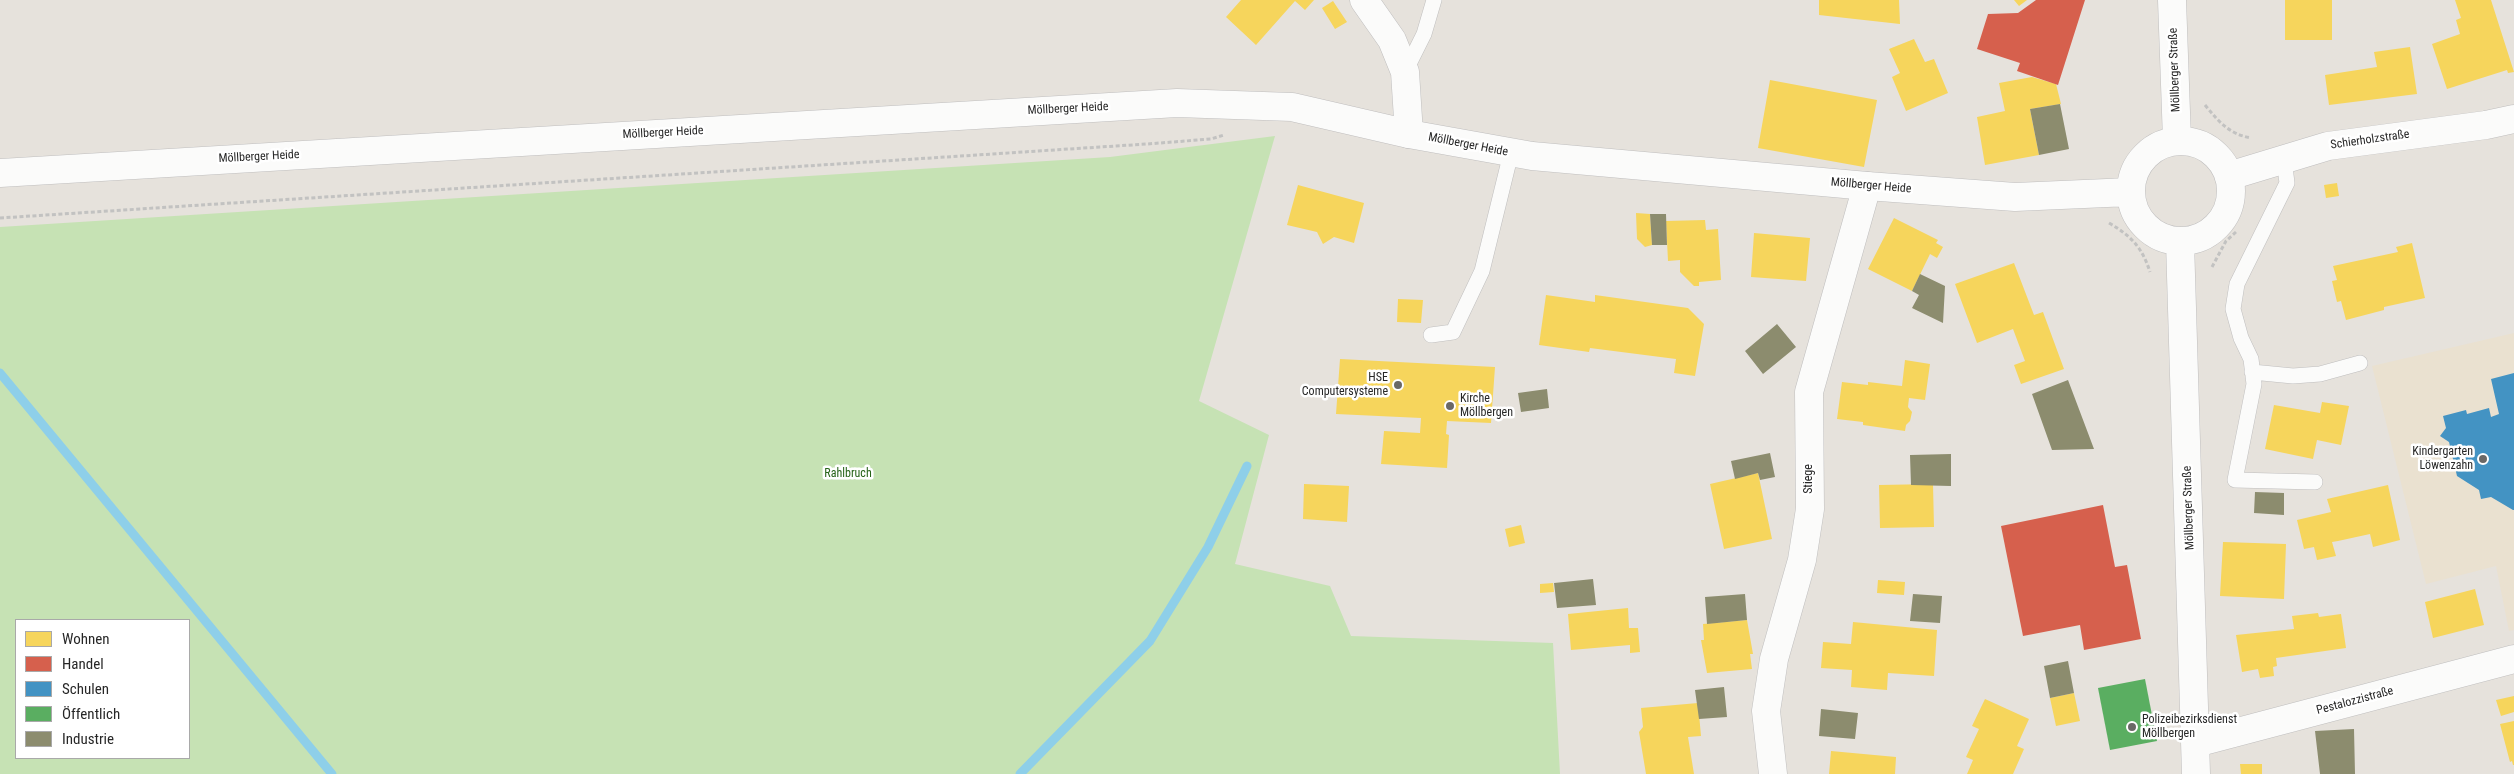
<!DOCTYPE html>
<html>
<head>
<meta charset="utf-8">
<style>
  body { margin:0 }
  #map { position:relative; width:2514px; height:774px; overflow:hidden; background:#e6e2dc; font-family:"Roboto Condensed",sans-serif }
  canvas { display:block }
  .legend { position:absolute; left:15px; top:619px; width:175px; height:140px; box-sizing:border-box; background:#fff; border:1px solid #a9a9a9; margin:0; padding:6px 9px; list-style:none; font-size:15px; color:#272727 }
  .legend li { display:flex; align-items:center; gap:10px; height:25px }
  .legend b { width:25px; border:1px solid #a9a9a9 }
</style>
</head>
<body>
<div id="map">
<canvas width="2514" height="774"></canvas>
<ul class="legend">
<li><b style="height:14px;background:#f6d55c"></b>Wohnen</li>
<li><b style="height:14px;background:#d6604d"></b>Handel</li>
<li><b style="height:14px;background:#4393c3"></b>Schulen</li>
<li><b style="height:14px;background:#5aae61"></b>Öffentlich</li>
<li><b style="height:14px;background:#8c8c6e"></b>Industrie</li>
</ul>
</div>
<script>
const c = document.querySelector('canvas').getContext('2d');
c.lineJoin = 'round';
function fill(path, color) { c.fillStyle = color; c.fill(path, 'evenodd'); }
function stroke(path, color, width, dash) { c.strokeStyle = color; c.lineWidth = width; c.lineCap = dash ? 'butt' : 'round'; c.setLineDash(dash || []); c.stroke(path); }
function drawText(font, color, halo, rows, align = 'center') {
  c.font = font + ' "Roboto Condensed",sans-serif'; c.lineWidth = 5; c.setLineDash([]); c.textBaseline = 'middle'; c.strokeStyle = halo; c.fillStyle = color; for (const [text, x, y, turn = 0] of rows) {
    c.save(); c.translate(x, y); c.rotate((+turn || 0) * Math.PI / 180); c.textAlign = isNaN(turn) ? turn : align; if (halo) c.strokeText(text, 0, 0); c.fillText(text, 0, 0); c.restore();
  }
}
const education = new Path2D(`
  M2514,333v297l-5,1 -13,-65 -70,18 -54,-218z`);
const green = new Path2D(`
  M1275,136l-76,265 70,34 -34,129 95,22 21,50 202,7 7,131h-1560v-547l1110,-70zM16,620h173v138h-173z`);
const homes = new Path2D(`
  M1241,0h73l-9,10 -10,-9 -39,44 -30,-28z
  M1819,0h80l1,24 -81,-9z
  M2014,0h13l-8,6z
  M2285,0h47v40h-47z
  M2455,0h36l23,72 -6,1 -1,-3 -60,19 -15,-45 28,-10 -4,-14 5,-2z
  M1333,1l14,21 -12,7 -13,-21z
  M1914,39l11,23 9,-3 14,34 -42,18 -14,-34 8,-4 -11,-24z
  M2410,47l7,47 -88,11 -4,-30 52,-8 -3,-15z
  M2032,77l24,7 5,20 -31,5 9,46 -54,10 -8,-48 28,-6 -6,-28z
  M1770,80l107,20 -13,67 -106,-19z
  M2337,183l2,13 -13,2 -2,-13z
  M1298,185l66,18 -10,40 -20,-6 -11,7 -6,-12 -30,-7z
  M1636,213l14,1 2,31 -7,2 -8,-8z
  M1894,218l44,22 -2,3 7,4 -6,11 -7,-4 -18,37 -44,-22z
  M1705,220l1,10 12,-1 3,51 -22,2v4h-5l-14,-14v-12l-12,1 -2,-40z
  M1754,233l56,5 -4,43 -55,-4z
  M2412,243l13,55 -41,9v3l-38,10 -5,-19 -4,1 -5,-21 5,-1 -4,-14 65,-14 -2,-5z
  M2014,263l20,52 9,-3 21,57 -43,15 -7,-19 11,-4 -12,-32 -36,14 -22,-59z
  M1546,295l49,7v-7l93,13 16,16 -9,52 -21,-3 2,-14 -86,-11 -1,4 -50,-7z
  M1398,299l25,1 -2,23 -24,-1z
  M1340,359l155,8 -4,56 -44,-2 -1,13 3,1 -2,33 -66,-4 3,-33 36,2 1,-15 -85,-4z
  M1905,360l25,4 -5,36 -16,-2 -1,9 4,5 -2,9 -4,4 -1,6 -42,-6v-3l-26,-3 5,-37 26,3v-3l34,4z
  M2322,402l27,4 -8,39 -24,-5 -4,19 -48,-10 9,-44 46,8z
  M1758,473l14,66 -48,10 -14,-65z
  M1304,484l45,2 -2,36 -44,-3z
  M1933,484l1,43 -54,1 -1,-43z
  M2388,485l12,55 -27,7 -3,-13 -32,7 -6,1 4,14 -19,4 -3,-13 -10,2 -7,-29 34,-8 -4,-13z
  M1521,525l4,18 -16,4 -4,-18z
  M2223,542l63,2 -2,55 -64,-3z
  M1878,580l27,2 -1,13 -27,-2z
  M1553,583l1,9 -14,1v-9z
  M2475,589l9,36 -51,13 -8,-36z
  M1628,608l1,20h9l2,24 -10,1v-8l-59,5 -3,-36z
  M2318,613l1,4 22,-3 5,34 -70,10 1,8 -4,1 1,9 -14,2 -2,-9 -16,3 -6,-37 58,-6 -2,-13z
  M1747,620l6,34h-3l2,15 -45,4 -6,-33h3l-1,-16z
  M1853,622l84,8 -3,46 -46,-3 -1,17 -36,-3 1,-17 -31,-2 2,-26 28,2z
  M2074,693l6,28 -24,5 -6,-28z
  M2514,696v16l-13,4 -5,-16z
  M1985,699l44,20 -12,27 7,3 -11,25h-46l6,-14 -7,-3 13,-28 -7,-3z
  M1698,703l3,33 -13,1 6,37h-48l-7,-42 4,-5 -2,-19z
  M2514,721v44h-1l-1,-4 -2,1 -10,-38z
  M1831,751l65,6 -1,17h-66z
  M2240,764h22v10h-21z`);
const shops = new Path2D(`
  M2036,0h49l-27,85 -41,-14 3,-8 -43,-14 11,-35 30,-1z
  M2103,505l12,62 12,-2 14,74 -57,11 -4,-25 -57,11 -22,-110z`);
const schools = new Path2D(`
  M2514,373v137h-1l-22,-13 -10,2 -2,-9 -22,-14 -8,-34 -9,-6 6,-8 -3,-12 23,-6 1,4 22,-6 2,9 8,-3 -8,-35z`);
const public = new Path2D(`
  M2145,679l12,62 -47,9 -12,-62z`);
const industry = new Path2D(`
  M2060,104l9,45 -30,6 -9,-46z
  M1650,214h16l1,31h-15z
  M1920,274l25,12 -2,37 -31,-15 7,-13 -7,-4z
  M1777,324l19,23 -33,27 -18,-23z
  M2068,380l26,69 -42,1 -20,-56z
  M1547,389l2,19 -28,4 -3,-19z
  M1770,453l5,24 -15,3 -2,-7 -23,6 -4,-18z
  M1951,454v32l-40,-1 -1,-30z
  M2255,492l29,1v22l-30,-2z
  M1593,579l3,26 -39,3 -3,-25z
  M1745,594l2,26 -40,4 -2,-27z
  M1913,594l29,2 -2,27 -30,-2z
  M2068,661l6,32 -24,5 -6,-32z
  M1724,687l3,30 -28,2 -4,-29z
  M1821,709l37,4 -3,26 -36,-3z
  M2354,729l1,45h-35l-5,-43z`);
const stream = new Path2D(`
  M0,373l332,401
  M1020,774l130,-133 58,-94 39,-81`);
const path = new Path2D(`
  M2205,105c14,17 24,29 46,33
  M0,218l1147,-74 64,-5 13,-4
  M2109,223c22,13 33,24 41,49
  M2212,267l14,-26 10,-9`);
const service = new Path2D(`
  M1405,72l19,-38 10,-34
  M2284,159l3,24 -50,101 -4,25 8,29 10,21 3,25 -19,96 80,2
  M1431,335l22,-3 29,-61 29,-118
  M2252,372l41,4 27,-2 40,-11`);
const minor = new Path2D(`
  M1364,0l28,40 13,32 4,62
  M2229,176l99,-30 158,-21 28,-6
  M2196,743l318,-84
  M1773,774l-7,-63 8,-52 28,-99 8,-51 -1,-117 58,-206`);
const tertiary = new Path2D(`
  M2172,0l5,140
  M2131 191a50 50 0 1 1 100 0a50 50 0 1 1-100 0Z
  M0,173l1177,-70 115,4 117,27 123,22 335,30 148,11 115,-5
  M2180,242l16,532`);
const markers = [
  [1398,385,5,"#6a6866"],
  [1450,406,5,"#6a6866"],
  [2483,459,5,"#6a6866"],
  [2132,727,5,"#6a6866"]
];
const streetNames = [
  ["Möllberger Straße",2175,70,-92],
  ["Möllberger Heide",1068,109,-3],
  ["Möllberger Heide",663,133,-3],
  ["Schierholzstraße",2370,140,-8],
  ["Möllberger Heide",1468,145,11],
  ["Möllberger Heide",259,157,-3],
  ["Möllberger Heide",1871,186,5],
  ["Stiege",1809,479,-90],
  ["Möllberger Straße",2189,508,-92],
  ["Pestalozzistraße",2355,701,-15]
];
const poiNames = [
  ["HSE",1388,378],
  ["Computersysteme",1388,392],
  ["Kirche",1460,399,"left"],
  ["Möllbergen",1460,413,"left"],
  ["Kindergarten",2473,452],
  ["Löwenzahn",2473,466],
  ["Polizeibezirksdienst",2142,720,"left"],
  ["Möllbergen",2142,734,"left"]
];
const parkNames = [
  ["Rahlbruch",848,474]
];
fill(education, '#eae1d0');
fill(green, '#c6e2b4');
fill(homes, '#f6d55c');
fill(shops, '#d6604d');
fill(schools, '#4393c3');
fill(public, '#5aae61');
fill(industry, '#8c8c6e');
stroke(stream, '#8ecfe9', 9);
stroke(service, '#bfbebe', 16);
stroke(minor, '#bfbebe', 29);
stroke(tertiary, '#bfbebe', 29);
stroke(path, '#c2c2c1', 3, [4, 2.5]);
stroke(service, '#fbfbfa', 15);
stroke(minor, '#fbfbfa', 28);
stroke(tertiary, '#fbfbfa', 28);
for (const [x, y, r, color] of markers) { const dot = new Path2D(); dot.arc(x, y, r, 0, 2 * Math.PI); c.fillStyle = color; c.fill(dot); stroke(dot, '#fff', 2); }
drawText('12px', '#272727', '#fff', streetNames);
drawText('12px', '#272727', '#fff', poiNames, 'right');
drawText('12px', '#266318', '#fff', parkNames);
</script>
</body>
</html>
